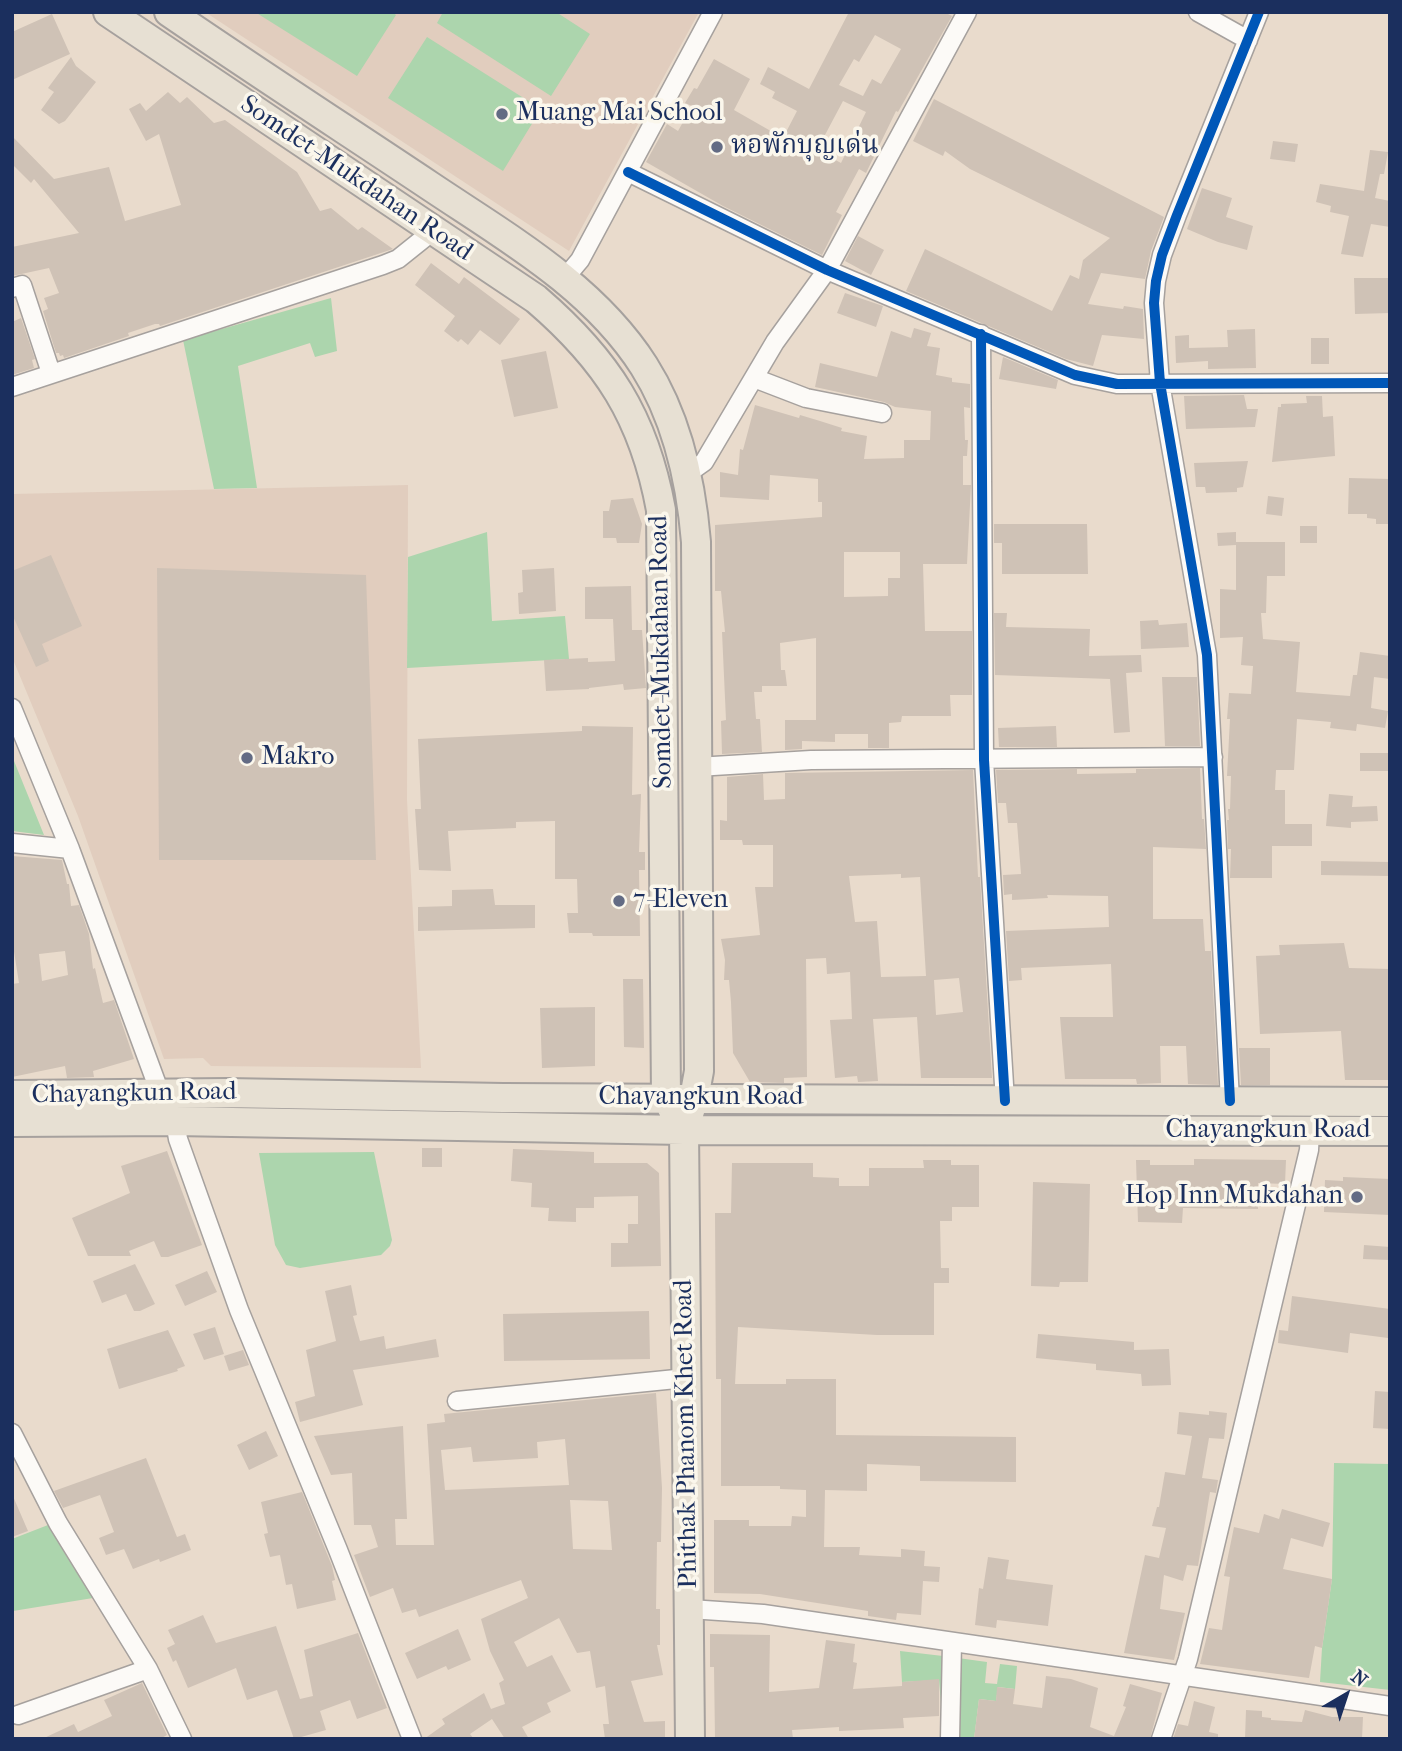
<!DOCTYPE html>
<html>
<head>
<meta charset="utf-8">
<style>
  body { margin:0 }
  #map { position:relative; width:1402px; height:1751px; overflow:hidden; background:#e9dbcc; font-family:"IM FELL French Canon",serif }
  canvas { display:block }
  .frame { position:absolute; inset:0; border:14px solid #1b2f5e; pointer-events:none }
  .north { position:absolute; left:1311px; top:1660px; width:70px; height:70px; -webkit-text-stroke:5px #fbf7ec; paint-order:stroke; rotate:39deg; font-size:19px; font-weight:700; line-height:28px; text-align:center; color:#1b2f5e }
  .north::after { content:''; display:block; margin:auto; width:24px; height:32px; background:#1b2f5e; clip-path:polygon(50% 0,100% 100%,50% 72%,0 100%) }
</style>
</head>
<body>
<div id="map">
<canvas width="1402" height="1751"></canvas>
<div class="frame"></div>
<div class="north">N</div>
</div>
<script>
const c = document.querySelector('canvas').getContext('2d');
c.lineJoin = 'round';
function fill(path, color) { c.fillStyle = color; c.fill(path, 'evenodd'); }
function stroke(path, color, width, dash) { c.strokeStyle = color; c.lineWidth = width; c.lineCap = dash ? 'butt' : 'round'; c.setLineDash(dash || []); c.stroke(path); }
function drawText(font, color, halo, rows, align = 'center') {
  c.font = font + ' "IM FELL French Canon","Noto Serif Thai",serif'; c.lineWidth = 7; c.setLineDash([]); c.textBaseline = 'middle'; c.strokeStyle = halo; c.fillStyle = color; for (const [text, x, y, turn = 0] of rows) {
    c.save(); c.translate(x, y); c.rotate((+turn || 0) * Math.PI / 180); c.textAlign = isNaN(turn) ? turn : align; if (halo) c.strokeText(text, 0, 0); c.fillText(text, 0, 0); c.restore();
  }
}
const built = new Path2D(`
  M205,12h494l-130,239z
  M408,485l-1,315 14,268 -210,-2 -8,-8 -39,1 -86,-243 -66,-159v-163z`);
const green = new Path2D(`
  M255,12h137l4,3 -39,61z
  M443,12h113l34,22 -39,62 -114,-73z
  M427,37l114,72 -38,62 -115,-73z
  M331,298l6,53 -22,6 -5,-14 -72,23 19,122 -43,1 -31,-149z
  M487,532l5,89 73,-5 4,43 -162,9 1,-111z
  M12,756l32,79 -32,-4z
  M374,1152l18,88 -2,6 -9,9 -81,13 -14,-3 -11,-20 -16,-92z
  M1334,1463l56,1v226l-70,-8 2,-34 10,-69z
  M48,1525l45,73 -80,13 -1,-72z
  M900,1651l43,5 -1,60 -3,-36 -37,2z
  M958,1658l29,4 -2,21 12,1 3,-20 17,2 -2,23 -17,-2 -2,14 -17,-2 -5,40h-18z`);
const building = new Path2D(`
  M849,12h95l8,4 -54,96 -2,-1 -30,62 -7,-4 -23,43 6,3 -20,40 -99,-49 -77,-44 21,-38 11,7 14,-25 -7,-3 9,-15 3,1 17,-30 36,20 -16,31 49,28 14,-27 -25,-13 3,-6 -15,-8 8,-17 41,22zM875,35l26,14 -20,35 -9,-5 -9,17 -24,-11 15,-26 5,3zM843,101l23,11 -25,51 -24,-13z
  M52,14l18,40 -58,26v-48z
  M71,57l5,9 20,16 -31,39 -6,3 -18,-14 13,-18 -6,-4z
  M168,92l12,11 7,-6 27,26 11,-3 72,52 23,39 11,-3 27,22 4,-3 31,22 -233,77 -1,-2h-4l-27,9 1,3 -65,22 -1,-3 -3,1 -1,-3h-3l-13,-42 5,-2 -4,-11 15,-5 -10,-25 -37,8v-29l67,-14 -45,-54 -3,4 -19,-19v-28l42,43 55,-12 16,54 56,-16 -22,-71 -13,7 -17,-32 11,-6 6,8z
  M934,99l230,118 -13,34 -6,28 -44,-6 -13,31 35,5 1,-3 19,3 1,30 -42,-4 -9,31 -27,-7 -160,-68 19,-42 127,62 18,-36 9,4 4,-19 27,-22 -140,-69 -25,-18 -2,5 -30,-15z
  M1273,141l25,3 -3,18 -25,-3z
  M1370,150l18,2 -4,22h-4l-5,24 15,3v26l-19,-3 -8,33 -22,-3 8,-38 -19,-4 1,-6 -15,-4 4,-18 44,7z
  M1202,188l30,10 -6,19 27,9 -6,24 -29,-8 -31,-13z
  M858,236l26,14 -13,25 -26,-14z
  M431,263l28,21 5,-7 56,42 -20,26 -20,-15 -12,15 -7,-6 -3,3 -14,-11 11,-15 -40,-31z
  M1354,278h36v35l-35,1z
  M845,293l38,13 -7,21 -39,-14z
  M21,318l14,41 -3,1 2,8 -22,7v-53z
  M914,328l17,5 -4,13 13,2 -4,27 16,3v4l18,2v24l-6,-1 1,33h3l-1,16h-4v29h8l-4,79h-44l2,67h47v64h-22l1,21h-49l-1,6 -12,1v25h-21v-14h-33v8l-33,-1v8l-17,1v-30h31v-82l-36,5 1,27h4l2,16h-25v6h-8l2,27h4l2,33 -40,2 -1,-33 5,-1 -4,-88h3l-4,-41h-6v-66l107,-8v-15h-4v-23l-48,-4 -1,25 -49,-3v-25l18,3 2,-26 3,1 12,-45 44,13 1,-3 20,6 22,7 -1,3 26,5 -3,23 40,-1v-18h26l1,-29 -36,-4 -11,-5 -69,-15 5,-24 57,14 14,-46 20,7zM844,552h56v26h-12v18l-44,1z
  M1255,329l1,39 -48,1v-8l-32,2 -1,-27 14,-1v13l39,-1 -1,-17z
  M1311,338h18v26h-18z
  M546,351l12,57 -44,9 -13,-57z
  M1003,357l55,23 -2,9 -57,-10z
  M1244,395l3,14h11l-3,18 -69,2 -2,-33z
  M1306,396h16l1,21 10,-1 2,40 -63,6 6,-55h3v-3l26,-1z
  M1248,461l-5,26 -6,1v4l-31,1 -1,-6h-9l-2,-24z
  M1349,478l41,1v45h-14v-5l-9,-1v-4h-19z
  M1268,496l16,2 -2,18 -16,-2z
  M633,498l9,26 -3,19h-22l-1,-5h-13v-27h6l2,-11z
  M994,524h93l1,50h-86v-31h-8z
  M1300,526h17v17h-17z
  M1236,532v10h49v34h-18l-1,37h-5l2,26 37,3 -4,50 54,4 3,-21h4l3,-23 30,4v23l-16,-2 -3,31 17,3 -3,17 -28,-4 -1,7 -26,-3 1,-6 -34,-3 -3,51h-18l-1,20h10v34h27v22h-40v32h-42l1,-29h-3l-1,-29h2l-1,-11h2l1,-33h-4l3,-57h-3l2,-26 22,1 2,-28 -12,-1 2,-28 -23,1v-49l16,1v-45l-18,1 -1,-13z
  M51,555l31,71 -40,18 7,17 -13,6 -24,-53v-43z
  M157,568l209,7 10,285h-217z
  M554,568l2,43 -37,3 -1,-21 5,-1 -1,-22z
  M631,586l1,44h10l4,58 -22,2 -1,-6 -34,4v1l-43,2 -2,-31 44,-2v4l27,-1 -2,-42h-28v-32z
  M994,613h13l-1,14 84,2 -1,27 52,-1 1,17 -16,1 4,59 -16,1 -4,-54 -115,-4z
  M1158,620l1,5 28,-2 2,24 -48,2 -1,-28z
  M1162,677h35l3,69h-35z
  M582,726l51,1 -1,68 9,-1 -2,58h6v18h-6l1,66h-47l-1,-3h-23l-2,-20h11l-1,-34h-22v-58l-39,1v6l-68,3 3,40 -32,-1 -4,-61h6l-3,-70 164,-8z
  M1056,726l1,21h-58l-1,-19z
  M1360,753h30v18h-30z
  M1200,768l2,51h2l2,30 -53,-2v72h50l2,32h6l7,134 -30,-1 -2,-38h-26l1,37 -24,1 -1,-5h-71l-5,-62h53l-2,-53 -90,4 1,12 -13,1 -3,-50 103,-4 -1,-31 -61,-1 1,3 -36,2v-6l-8,1 -1,-20 18,-1 -4,-51h-9l-2,-20h-8l-2,-33 81,-1v5l59,-1v-4z
  M973,770l5,107h2l12,201h-71l-4,-61 -44,2 5,62 -20,1 -1,-6 -22,2 -5,-58 22,-1 -2,-47 -23,2 -1,-16 -20,1 1,118 -23,1v5l-34,-1 -17,-29 -2,-51 -2,-22h-5l1,-20 -4,-21 39,-4 -5,-48h18v-42h-30l-1,-5h-22v-20l7,1v-44l36,-3 1,26 21,-1v-26zM901,874v4l19,-1 6,99 -45,1 -4,-56 -22,1 -6,-46zM959,978l4,34 -27,3 -2,-35z
  M1329,794l24,2 -1,11 25,-1 1,15 -27,1v6l-25,-2z
  M12,856l50,4 5,24h2l2,22 8,-1 10,29 4,35 2,-1 8,35 11,-3 20,59 -41,12 1,6 -27,1 -2,-12 -53,11v-93l7,-1 -7,-44zM65,951l3,24 -26,6 -3,-27z
  M1321,861l69,1v14l-69,-1z
  M493,889l2,16h40v23l-117,3v-24l34,-1v-16z
  M1344,943l5,25 41,1v33l-2,1 2,77h-45l-4,-49 -81,3 -4,-78 24,-1 -1,-10z
  M623,979h20l1,69 -20,-1z
  M595,1007v59l-53,2 -2,-60z
  M1239,1048h31v37h-29z
  M422,1148h20v19h-20z
  M513,1149l81,3v11h53l12,10 2,93 -50,1v-24h17v-19h10v-28l-44,1v11h-18v14l-28,-1 1,-13 -18,-1 1,-24 -21,-2z
  M167,1151l35,94 -34,12h-7l-7,-16 -25,10 2,5h-43l-16,-38 58,-25 -9,-27z
  M1194,1159l92,1 -1,24 -27,-1v26l-75,-1 -1,15 -44,-1 -2,-62h14v5h44z
  M923,1160h28v5h28v42h-27v14h-12l1,47h8v15h-15v52h-57l-139,-8 -3,57h51v-5h50v56l180,2v45l-96,-1v-15l-53,-2v27l-42,-1 -1,57h36l-1,8 42,2v-8l24,2 -1,15 16,1 -1,15 -16,-1 -2,34 -24,-2 -1,7 -28,-4v-5l-108,-17 -46,-1v-73h35v6h42l1,-10 14,1v-27l-26,-1v-3h-59v-107h-5l-1,-166h16l1,-50h81v14l26,1v8h30v-18h55z
  M1343,1177l47,2v36l-66,-3 1,-32 18,1z
  M1033,1182l57,2 -2,98h-28l-1,5 -28,-1z
  M1364,1245l26,2v13l-27,-1z
  M135,1264l20,40 -15,7h-6l-8,-17 -24,9 -9,-22z
  M207,1271l10,21 -32,14 -10,-21z
  M351,1285l6,30 -4,1 7,25 24,-5 2,13 50,-10 3,18 -86,13 10,35 -63,17 -5,-20 20,-6 -9,-46 30,-9 -11,-50z
  M1292,1296l98,13v27l-2,2 -38,-5 -2,20 -70,-10 1,-13 9,1z
  M649,1311l1,48 -146,2 -1,-47z
  M215,1327l9,27 -20,6 -11,-26z
  M168,1330l17,36 -8,3 1,2 -59,18 -12,-40z
  M1038,1334l96,8v8l35,-1 2,36 -29,1 -1,-12 -45,-4v-6l-60,-6z
  M243,1350l6,15 -20,6 -5,-15z
  M1375,1391l15,1v37l-17,-1z
  M656,1393l6,95 -1,54h-4l-1,67h4v36h-3l6,30 -32,6 13,41 21,-1v18h-60l-2,-15h6l-4,-38 -9,2 -6,-37 -13,2 -18,-35 -45,24 13,25 25,-12 19,36 -24,12 4,9 -29,15 7,12h-24l-13,-20 -22,15 4,5h-50l21,-15 -3,-5 42,-26 7,16 14,-5 -6,-21 5,-3 -14,-29 -9,-32 47,-21 -7,-18 -102,37 -3,-8 -14,4 -9,-25 -23,9 -16,-42 24,-8 -7,-22h-17l-2,-52 -21,2 -17,-39 89,-10 4,93h-12l1,26h38l-7,-121 18,-2 -1,-8zM565,1439l4,46 -124,5 -4,-40 30,-3 2,15 65,-4 -1,-16zM570,1500l38,1 4,49 -39,-1z
  M1209,1411l18,2 -3,26 -15,-1 -7,40 16,2 -2,13 -6,-1 -12,74 -11,-1 -4,16 -19,-6 -4,34 25,4 -11,47 -50,-7 21,-98 14,3 7,-30 -14,-2 5,-19h2l6,-35 20,3 7,-39 -15,-2 2,-22 30,3z
  M266,1431l12,25 -29,14 -12,-25z
  M146,1458l31,79 8,-3 6,16 -31,12 -1,-3 -26,10 -9,-20 -18,6 -7,-17 15,-6 -14,-37 -37,13 -9,-17z
  M302,1492l30,74 3,14 -3,1 4,19 -39,9 -5,-25 -6,1 -6,-30 -10,2 -6,-23 4,-1 -7,-31z
  M12,1494l16,37 -16,6z
  M1282,1509l48,14 -7,24 -32,-9 -8,31 49,10 -10,69 -7,-2 -6,32 -109,-14 9,-36 13,2 8,-53 -6,-1 10,-49 25,6 5,-19 15,5z
  M988,1557l21,3 -3,19 47,6 -5,41 -51,-6 -1,8 -21,-3 4,-37 4,1z
  M203,1615l13,28 60,-17 24,73 13,-3 -9,-46 54,-17 29,75 -30,11 -7,-19 -30,11 6,19 -32,9 -17,-49 -30,10 -11,-32 -48,20 -12,-28 -3,2 -6,-14 8,-4 -7,-14z
  M458,1629l13,31 -23,10 -2,-4 -29,13 -12,-26z
  M710,1634l60,1 -1,57 50,-4 7,-48 29,4 -2,18 4,1 -4,26 49,-3v-4l37,-3v37l-36,2 1,10 -65,3v-4l-47,3 1,9h-78l-1,-72h-4z
  M1046,1676l25,3 27,9 -8,39 24,9 12,-29 -3,-1 7,-22 32,9 -12,46h-176l5,-40 17,2 1,-14 18,2 -2,15 29,4z
  M142,1683l25,52 -7,4h-118l32,-15 4,8 34,-16 -8,-16z
  M1194,1701l21,6 -6,25 9,2v5h-45l5,-15 10,2z
  M1246,1710l16,1v6l9,1v2l31,2 3,-12 27,7h31l-1,22h-117z`);
const minor = new Path2D(`
  M1198,12l50,28
  M628,172l199,98 248,105 42,9 273,-1
  M564,279l16,-19 133,-248
  M12,288l10,-3 29,88
  M981,334l3,426 21,341
  M754,378l52,20 76,15
  M12,387l371,-122 15,-6 35,-28
  M687,474l17,-12 71,-120 52,-72 140,-258
  M12,708l58,141 86,233 1,13
  M697,767l114,-7 402,-3
  M12,843l58,6
  M1230,1101l-23,-446 -47,-272 -6,-80 2,-22 6,-26 15,-40 82,-203
  M175,1121l3,18 61,171 99,240 74,189
  M457,1401l229,-23
  M12,1433l46,90 90,146 34,70
  M690,1609l73,5 627,92
  M18,1715l130,-46
  M950,1739l2,-96
  M1161,1739l27,-80 121,-509 1,-19`);
const primary = new Path2D(`
  M108,12l428,287c71,61 108,118 125,211l5,587 18,33
  M169,12c86,59 174,116 261,174 76,51 163,100 214,180 33,52 47,115 52,176l3,529 -5,27 -10,32 6,609
  M12,1095l216,-2 275,5 887,4
  M12,1122l163,-1 509,9 706,1`);
const cycleway = new Path2D(`
  M628,172l199,98 248,105 42,9 273,-1
  M981,334l3,426 21,341
  M1230,1101l-23,-446 -47,-272 -6,-80 2,-22 6,-26 15,-40 82,-203`);
const markers = [
  [502,114,7,"#636b84"],
  [717,147,7,"#636b84"],
  [247,758,7,"#636b84"],
  [619,901,7,"#636b84"],
  [1357,1197,7,"#636b84"]
];
const poiNames = [
  ["Muang Mai School",516,114],
  ["หอพักบุญเด่น",731,147],
  ["Makro",261,758],
  ["7-Eleven",633,901],
  ["Hop Inn Mukdahan",1343,1197,"right"]
];
const streetNames = [
  ["Somdet-Mukdahan Road",356,179,34],
  ["Somdet-Mukdahan Road",662,652,-91],
  ["Chayangkun Road",134,1094,-1],
  ["Chayangkun Road",701,1098],
  ["Chayangkun Road",1268,1131],
  ["Phithak Phanom Khet Road",687,1434,-91]
];
fill(built, '#e1cdbe');
fill(green, '#acd5ad');
fill(building, '#cfc2b6');
stroke(minor, '#a6a19e', 21);
stroke(primary, '#a6a19e', 32);
stroke(minor, '#fcfaf7', 18);
stroke(primary, '#e7e0d3', 28);
stroke(cycleway, '#0057b8', 10);
for (const [x, y, r, color] of markers) { const dot = new Path2D(); dot.arc(x, y, r, 0, 2 * Math.PI); c.fillStyle = color; c.fill(dot); stroke(dot, '#fbf7ec', 2.5); }
drawText('26px', '#1b2f5e', '#fbf7ec', poiNames, 'left');
drawText('26px', '#1b2f5e', '#fbf7ec', streetNames);
</script>
</body>
</html>
